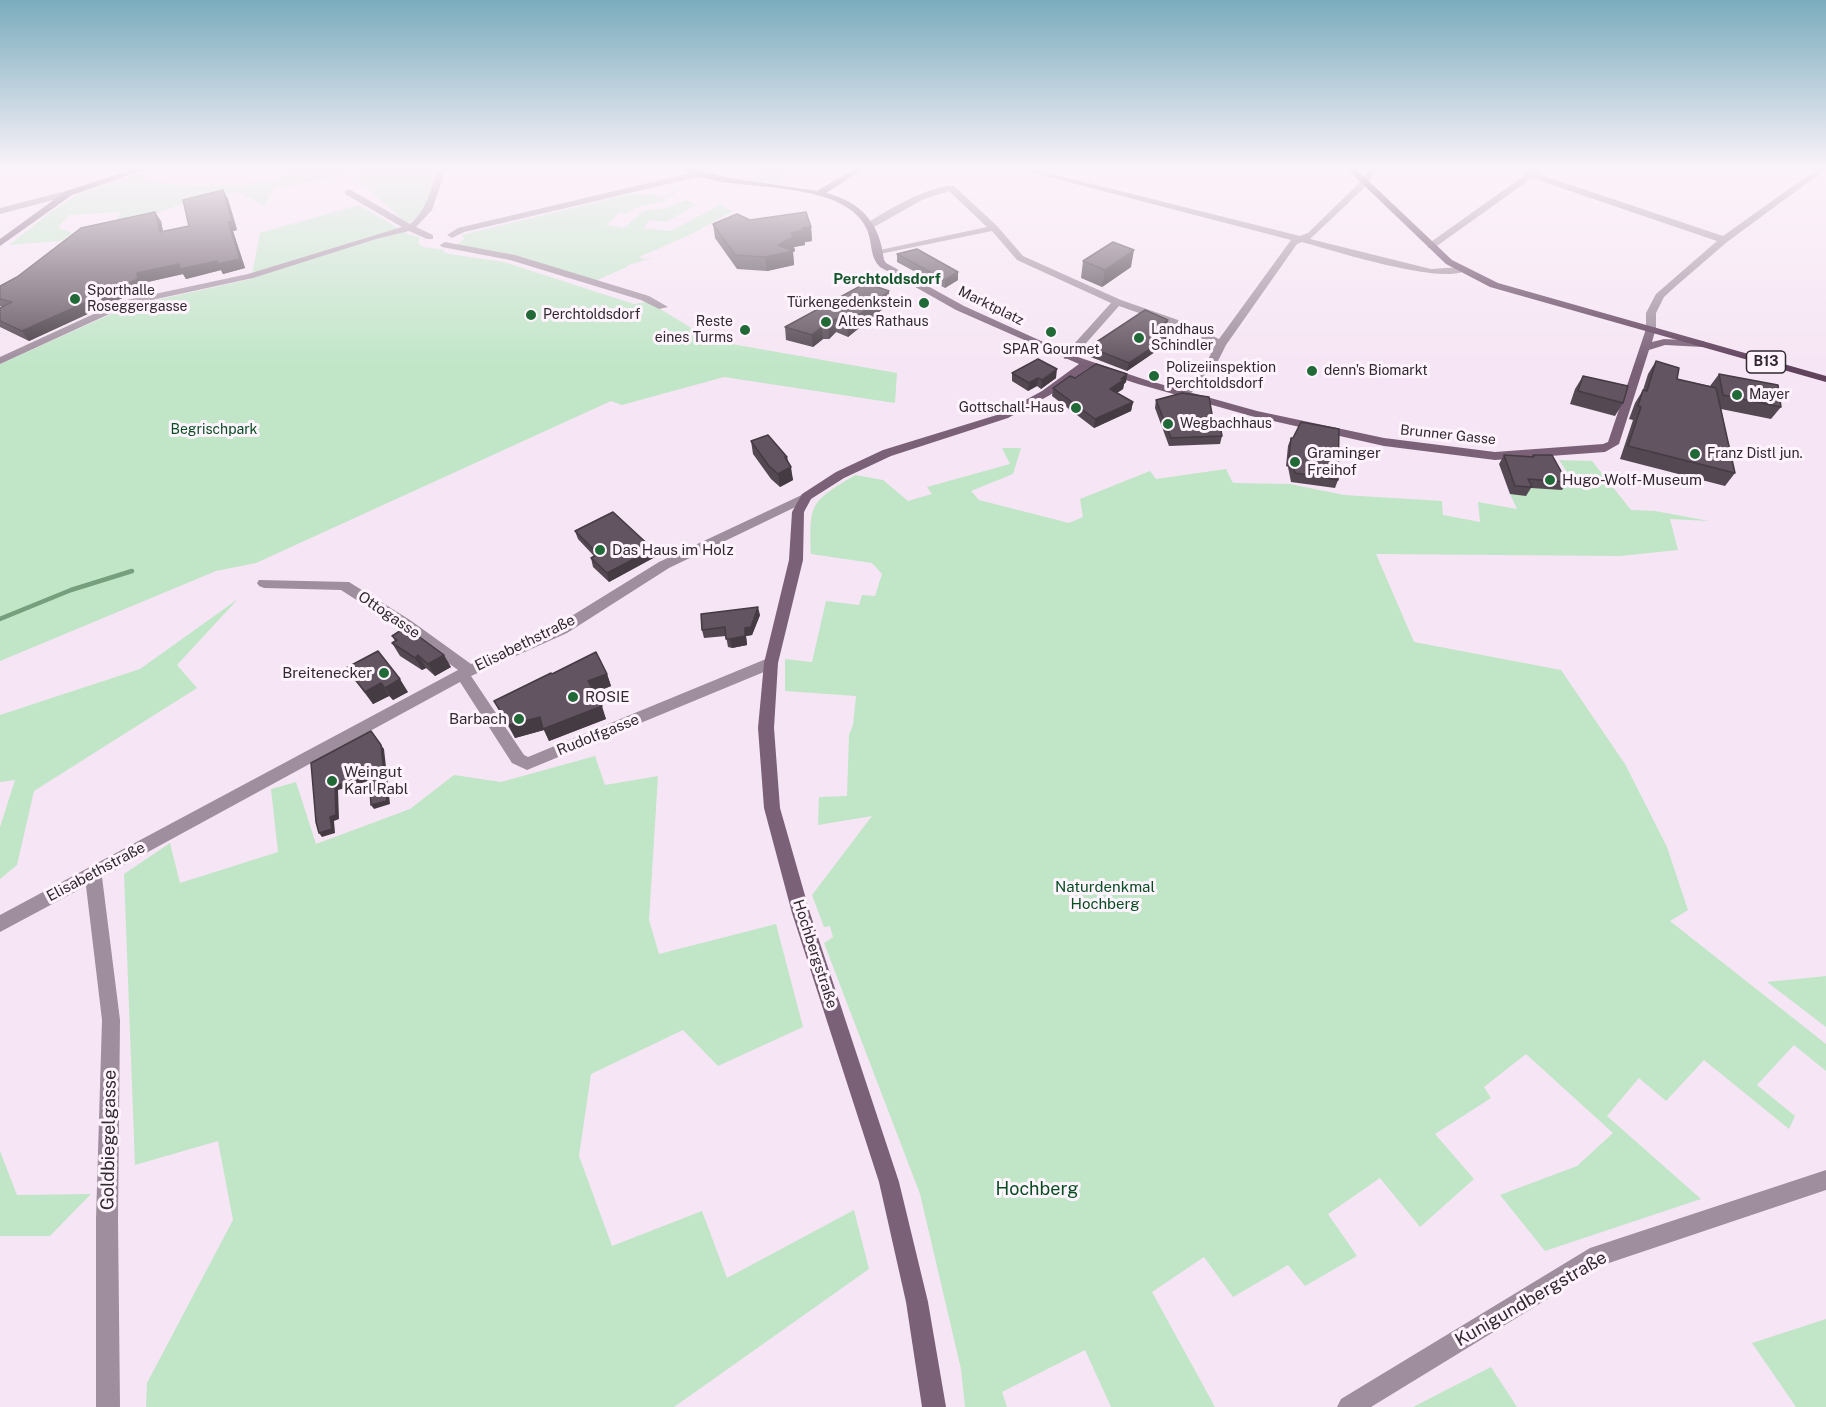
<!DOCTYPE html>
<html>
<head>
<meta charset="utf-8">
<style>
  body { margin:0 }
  canvas { display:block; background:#f6e5f4 }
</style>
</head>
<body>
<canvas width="1826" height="1407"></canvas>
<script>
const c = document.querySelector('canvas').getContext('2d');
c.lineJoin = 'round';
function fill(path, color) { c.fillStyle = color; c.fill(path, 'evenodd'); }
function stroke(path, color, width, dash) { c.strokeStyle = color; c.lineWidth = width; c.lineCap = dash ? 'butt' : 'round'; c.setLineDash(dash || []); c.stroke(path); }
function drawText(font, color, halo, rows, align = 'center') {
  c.font = font + ' "Public Sans",sans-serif'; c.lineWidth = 6; c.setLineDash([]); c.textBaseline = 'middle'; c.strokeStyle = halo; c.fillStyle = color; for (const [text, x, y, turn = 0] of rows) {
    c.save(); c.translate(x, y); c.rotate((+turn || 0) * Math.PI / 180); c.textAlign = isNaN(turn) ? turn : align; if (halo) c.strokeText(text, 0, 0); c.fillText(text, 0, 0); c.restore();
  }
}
const green = new Path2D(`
  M296,169h58l-13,7 -67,13 -10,16 -28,-13 -51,11 -55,20 -38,41 29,-52 -52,3 -11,13 15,5 -13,8 -51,4 39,-31 33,-22 57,-18 19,9 43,3 39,-1 37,-5z
  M355,169h83l-14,46 -18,8 -48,-43z
  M765,169h33l-7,6h-6l-6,8 -39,-4 14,-2z
  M678,190l2,1 -18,8 4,2 -29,6 -10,7 -7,-2 -14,13 18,3 19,-17 24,-3 20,-8 9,5 -30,17 -17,-2 -5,8 27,3 49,-26 13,6 -41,23 -53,23 4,2 10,-1 -25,7 -1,2 -32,14 -84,-27 -55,-9 8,-6 -2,-4 172,-42 11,2 7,-2 7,5z
  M359,205l51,30 10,2 -2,6 5,4 22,3 -3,1 7,3 55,8 130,42 12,-2 8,3 42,26 -1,3 8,5 194,34 -2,30 -171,-26 -102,28 -11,-4 -355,162 -40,8 -216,90v-297l129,-58 122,-27 9,-46z
  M1002,448h19l-8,26 -42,17 8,9 90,23 14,-6 -3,-18 70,-28 6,8 70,-10 7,14 57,1 54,11 98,6 1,14 37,7 -2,-20 39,7 -7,-15 42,-22h15l-8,-12 33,1 39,49 24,1 54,10 -39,-2 8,31 -58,6 -244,-2 38,88 147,28 64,94 42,83 21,63 -18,11 156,123v27l-32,-26 -37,40 38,31 -6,13 -85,-69 -38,41 -27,-23 -32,38 94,83 -156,52 -45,-56 77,-29 36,-33 -87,-79 -42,33 7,11 -56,36 39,45 -54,48 -40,-49 -52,36 29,42 -52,30 -17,-21 -55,32 -29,-40 -52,35 63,115h-104l-26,-57 -83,42 5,15h-42l-4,-38 -41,-175 -96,-251 9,-6 -3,-11 -6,1 -12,-32 60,-79 -54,9 1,-28 28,-1 2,-61 4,-10 3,-29 -71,-5v-32l27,3 14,-61 33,4 3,-10 13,1 7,-22 -10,-11 -61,-9c-2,-52 0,-52 44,-79l28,5 25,21 24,-7 -5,-7 83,-23z
  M238,599l-61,66 20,23 -163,103 -17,74 -17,14v-52l15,-47 -15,2v-67l140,-46z
  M595,756l10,29 53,-9 -9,144 10,34 117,-30 27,103 -85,39 -35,-36 -92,44 -12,82 33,90 90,-35 25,67 127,-68 15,59 -195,138h-528l1,-24 86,-163 -15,-79 -83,24 -11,-291 46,-31 10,40 98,-31 -7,-63 25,-7 20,62 94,-35 44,-34 47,7z
  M1826,976v51l-59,-45z
  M0,1151l17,44 74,-1 -41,42h-50z
  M1826,1319v88h-30l-44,-64z
  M1491,1367l26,40h-104z`);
const stream = new Path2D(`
  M0,619l71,-29 61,-19`);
const street = new Path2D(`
  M438,169h12l-5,3 -13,38 -16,17 17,8v4h-6l-18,-8 -33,8 -123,39 -124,27 -129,59v-7l122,-56 126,-27 154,-47 -57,-33v-4h6l59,34c18,-15 20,-35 28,-55z
  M1018,169h14l268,67 8,-3 48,-47 13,-17h8l-15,21 -52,49 121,30 30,-2 5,3c-21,16 -135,-20 -164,-28l-5,2 -71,101 -12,24 -26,27 -4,1 -6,-3 27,-28 10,-21 -45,-21 -51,-18 -47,53h-8v-4l47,-52 -94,-43 -25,-29 -117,24v-4l112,-24 -38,-36 -25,8 -52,29 -8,-2c16,-13 70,-43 90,-40l43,40 26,30 98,44 57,20 41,19 72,-99z
  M1511,169l19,2 9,-2 -1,5 185,62 94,-67h9l-99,73 -51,44 -12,11 -8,16v15l-5,3 -5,-3v-15l10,-19 61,-53 -185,-63 -98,70h-6v-4l97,-69z
  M699,171l3,1v4l-238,56 -12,6 -5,-3 11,-7z
  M69,190l3,1v4l-72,19v-6z
  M445,242l70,13 134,41 19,11 -9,2 -18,-9 -131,-40 -68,-13 -2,-2z
  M806,493l6,4 -2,3 -141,68 -102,65 -96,43 53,79 4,2 238,-98h10l2,4 -2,4 -249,103 -15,-7 -52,-81 -358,195 18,143 -2,199 2,188h-24v-188l6,-199 -16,-134 -86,46v-17l458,-245 -58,-42 -59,-38 -77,-2 -5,-2 -2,-3 2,-3 90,2 61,38 61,44 86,-39 102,-63z
  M1826,1170v20l-223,75 -232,142h-34l4,-8 249,-151z`);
const secondary = new Path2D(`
  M134,169h12l-74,26 -72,51v-7l66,-48z
  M683,169h12l35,9 87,13 37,-22h10l-38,24c36,9 54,31 58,67l2,3 78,43 108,49 74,25 111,31 127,27 111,14 108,-8 5,-2 39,-116 9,2 -4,14 12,-3 39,2 5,3 -5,3 -38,-2 -16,5 -30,94 -14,8 -110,8 -111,-14 -133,-30 -113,-32 -49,-16 -39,27 -42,23 -117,38 -47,22 -33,21 -7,13 -1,48 -25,103 -4,65 6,80 30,105 89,269 29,120 18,105h-24l-16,-105 -27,-120 -87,-269 -28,-105 -6,-80 6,-65 25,-103 3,-48 10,-18 34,-22 47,-22 117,-36 42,-23 37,-27 -123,-54 -76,-43c-16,-16 0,-37 -32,-59 -32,-22 -92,-20 -131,-27 -11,-3 -26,-5 -34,-12z`);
const primary = new Path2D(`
  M1347,169h9l96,91 46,23 328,93v6l-336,-95 -44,-23z`);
const wall = new Path2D(`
  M223,190l5,9 9,31 -4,1 12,37 -22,6 -2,-4 -35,9 -3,-5 -40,9 1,5 -115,53 -29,-14v-19l2,-1 -2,-1v-20l161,-65 2,11 26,-6z
  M750,220l61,7 1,14 -7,1v3l-11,2 1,4 -2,1 1,13 -27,6 -30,-2 -22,-31 -2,-14z
  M897,254l61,18v8l-13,8 -48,-26z
  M1083,261l48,6 -29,20 -21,-9z
  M889,304l-41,33 -12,-5 -7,7h-6l-10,8 -27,-7 -1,-13z
  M1168,320l-2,8 -1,1 6,12 -44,30 -39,-15 1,-9z
  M1656,361l21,18 33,7 9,-12 62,33 -10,12 -50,-10 14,64 -10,13 -105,-27 13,-39 -4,-1 6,-16 8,-13 5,-16z
  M1012,373l44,5 -15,11 -4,-3 -9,5 -16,-10z
  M1127,374l-1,8 -2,2 -1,5 -6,4 16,9 -2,9 -37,17 -42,-32 1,-8 22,-10z
  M1583,376l40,27 -8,13 -45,-12 5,-15z
  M1156,400l57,20 9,16 -2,8 -51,2 -14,-38z
  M1291,438l47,42 -3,8 -44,-6 -3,-15 -2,-1 2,-20z
  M751,441l36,16 6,23 -13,7 -9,-8 -18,-25z
  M1504,455l28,2 1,-2 34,27 -5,8 -31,-2 -5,8 -16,-2 -11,-30z
  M575,531l78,18 2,8 -46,25 -16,-15 -2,-9 3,-2 -16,-17z
  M760,615l-8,20 -6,1 1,9 -15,3 -4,-1 -2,-11 -22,2 -2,-8z
  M392,636l59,31 -16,9 -9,-8 -4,2 -22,-14 -8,-13 3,-2z
  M346,668l62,24 -15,8 -4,-4 -16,8z
  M552,674h55l4,12 -17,7 12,26 -57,22 -5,-11 -29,8 -21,-37z`);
const shadedWall = new Path2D(`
  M223,190l5,9 9,31 -4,1 12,37 -22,6 -2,-4 -35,9 -3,-5 -40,9 1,5 -115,53 -7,-10 115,-58 42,-9 49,-42z
  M155,212l6,9 4,21 -5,-10z
  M811,227l1,14 -7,1v3l-11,2 1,4 -2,1 1,13 -27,6 -2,-14 26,-24 11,-5z
  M1134,250l-3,17 -29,20 3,-17z
  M958,272v8l-13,8v-8z
  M889,291v13l-41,33 -1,-13z
  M835,319l1,13 -7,7 -1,-12z
  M1168,320l-2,8 -10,7 2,-8z
  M822,327l1,12 -10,8 -1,-12z
  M1173,333l-2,8 -44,30 2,-8z
  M1057,369l-1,9 -15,11 1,-9z
  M1127,374l-1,8 -2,2 -1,5 -14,9 1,-9z
  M1038,378l-1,8 -9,5 1,-8z
  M1133,402l-2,9 -37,17 1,-9z
  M785,457h2l1,11 3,-1 2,13 -13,7 -2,-13z
  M653,549l2,8 -46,25 -2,-9z
  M758,607l2,8 -8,20 -6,1 1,9 -15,3 -2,-9 15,-11z
  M418,655l8,13 -4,2 -7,-12z
  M444,655l7,12 -16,9 -7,-12z
  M607,674l4,12 -18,7 -5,-12z
  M400,679l8,13 -15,8 -8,-12z
  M381,683l8,13 -16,8 -8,-12z
  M602,706l4,13 -57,22 -5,-11 -29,8 -6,-13 31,-8z
  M381,745l3,4 6,55 -16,5 -3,-4z
  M369,776l3,4 -34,10 1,29 -5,2 1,12 -13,4 -3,-4 11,-16 5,-31z`);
const building = new Path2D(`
  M223,190l9,31 -4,1 12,37 -22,5 -1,-3 -37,8 -1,-5 -42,9 1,6 -116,52 -22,-10v-13l12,-6 -12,-3v-13l17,-9 64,-49 74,-16 5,20 29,-6 -6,-26z
  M806,212l5,15 -9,1 2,2 -13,3 2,4 -15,8 15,6 -28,6 -30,-2 -22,-31 24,-10 13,6z
  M1113,242l21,8 -29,20 -22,-9z
  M917,249l41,23 -13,8 -48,-26z
  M866,283l23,8 -42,33 -12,-5 -7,8h-6l-10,8 -27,-8z
  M1145,310l23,10 -10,7 15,6 -44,30 -40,-16z
  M1038,359l19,10 -15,11 -4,-2 -9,5 -17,-10z
  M1656,361l23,7 -2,11 39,9 19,85 -107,-27 13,-39 -3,-1 5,-16 4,1z
  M1096,364l31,10 -6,5 3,1 -14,9 23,13 -38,17 -42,-31 17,-12 5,2z
  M1719,374l59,11 3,22 -58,-12z
  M1583,376l45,10 -5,17 -45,-12z
  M1182,393l27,4 4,23h6l3,16 -51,2 -15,-38z
  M1301,422l38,7 -1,51 -43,-7 -4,-15h-2l2,-20h2z
  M768,435l19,22h-2l6,10 -13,7 -9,-8 -18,-25z
  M1504,455l30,2 -1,-2h19l15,27 -39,-3 4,8 -17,-1z
  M613,512l40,37 -46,24 -16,-15 7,-4 -23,-23z
  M758,607l-7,20 -6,1v8l-15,3h-4l-1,-12 -23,3 -1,-16z
  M406,627l38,28 -16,9 -10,-9 -3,3 -23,-15 5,-3 -5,-4z
  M378,651l22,28 -15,9 -4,-5 -16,9 -19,-24z
  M596,652l11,22 -19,7 14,25 -59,23 -3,-12 -31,8 -15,-24 57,-28 1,1z
  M371,731l10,14 6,56 -16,4 -2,-29 -34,10 1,29 -6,2 2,12 -13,4 -3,-11 -5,-59z`);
const markers = [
  [75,299,6,"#216a37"],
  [924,303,6,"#216a37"],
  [531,315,6,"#216a37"],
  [826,322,6,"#216a37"],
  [745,330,6,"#216a37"],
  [1051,332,6,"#216a37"],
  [1139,338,6,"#216a37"],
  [1312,371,6,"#216a37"],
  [1154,376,6,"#216a37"],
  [1737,395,6,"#216a37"],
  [1076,408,6,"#216a37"],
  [1168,424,6,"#216a37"],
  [1695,454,6,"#216a37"],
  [1295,462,6,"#216a37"],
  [1550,480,6,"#216a37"],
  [600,550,6,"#216a37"],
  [384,673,6,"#216a37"],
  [573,697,6,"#216a37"],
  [519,719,6,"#216a37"],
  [332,781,6,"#216a37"]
];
const farPoinames = [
  ["Sporthalle",87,291],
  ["Roseggergasse",87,307],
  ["Türkengedenkstein",912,303,"right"],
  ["Perchtoldsdorf",543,315],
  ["Reste",733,322,"right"],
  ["eines Turms",733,338,"right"],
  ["Altes Rathaus",838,322],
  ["Landhaus",1151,330],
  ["Schindler",1151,346],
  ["SPAR Gourmet",1051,350,"center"],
  ["Polizeiinspektion",1166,368],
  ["Perchtoldsdorf",1166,384],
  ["denn's Biomarkt",1324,371],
  ["Mayer",1749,395],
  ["Gottschall-Haus",1064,408,"right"],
  ["Wegbachhaus",1180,424],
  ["Franz Distl jun.",1707,454]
];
const farStreetnames = [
  ["Marktplatz",991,306,26],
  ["Brunner Gasse",1448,435,6]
];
const shields = [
  [1766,362,39]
];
const shieldNames = [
  ["B13",1766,362]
];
const farParknames = [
  ["Begrischpark",214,430]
];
const farQuarternames = [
  ["Perchtoldsdorf",887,279]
];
const poiNames = [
  ["Graminger",1307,453],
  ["Freihof",1307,470],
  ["Hugo-Wolf-Museum",1562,480],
  ["Das Haus im Holz",612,550],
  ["Breitenecker",372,673,"right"],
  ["ROSIE",585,697],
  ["Barbach",507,719,"right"],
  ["Weingut",344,772],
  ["Karl Rabl",344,789]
];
const streetNames = [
  ["Ottogasse",389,615,34],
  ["Elisabethstraße",525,643,-26],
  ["Rudolfgasse",598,735,-22],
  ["Elisabethstraße",96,872,-28],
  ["Hochbergstraße",815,954,72]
];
const parkNames = [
  ["Naturdenkmal",1105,887],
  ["Hochberg",1105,904]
];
const nearStreetnames = [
  ["Goldbiegelgasse",109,1140,-89],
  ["Kunigundbergstraße",1531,1299,-30]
];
const nearParknames = [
  ["Hochberg",1037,1189]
];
fill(green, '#c0e6c7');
stroke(stream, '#759f7d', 4.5);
fill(street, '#9f8e9d');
fill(secondary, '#7a6178');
fill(primary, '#60425d');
fill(wall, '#544853');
fill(shadedWall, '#453b43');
fill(building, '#625460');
stroke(building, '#453b43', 1.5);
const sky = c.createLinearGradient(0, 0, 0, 366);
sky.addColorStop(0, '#7aacbd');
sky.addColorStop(0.46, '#fbf3fa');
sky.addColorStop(1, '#fbf3fa00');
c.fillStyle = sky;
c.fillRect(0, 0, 1826, 366);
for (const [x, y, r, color] of markers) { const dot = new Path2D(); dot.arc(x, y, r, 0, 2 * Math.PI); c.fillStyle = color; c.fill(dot); stroke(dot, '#fff4fd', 2); }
drawText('14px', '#30292f', '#fff4fd', farPoinames, 'left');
drawText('14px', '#30292f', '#fff4fd', farStreetnames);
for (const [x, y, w] of shields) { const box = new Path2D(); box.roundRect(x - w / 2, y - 11, w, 22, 4.5); c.fillStyle = '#fff4fd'; c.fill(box); stroke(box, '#30292f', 1.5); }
drawText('bold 14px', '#30292f', null, shieldNames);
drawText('14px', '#064e22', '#fff4fd', farParknames);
drawText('bold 15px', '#125729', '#fff4fd', farQuarternames);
drawText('15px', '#30292f', '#fff4fd', poiNames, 'left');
drawText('15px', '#30292f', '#fff4fd', streetNames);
drawText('15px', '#064e22', '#fff4fd', parkNames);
drawText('18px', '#30292f', '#fff4fd', nearStreetnames);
drawText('18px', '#064e22', '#fff4fd', nearParknames);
</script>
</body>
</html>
